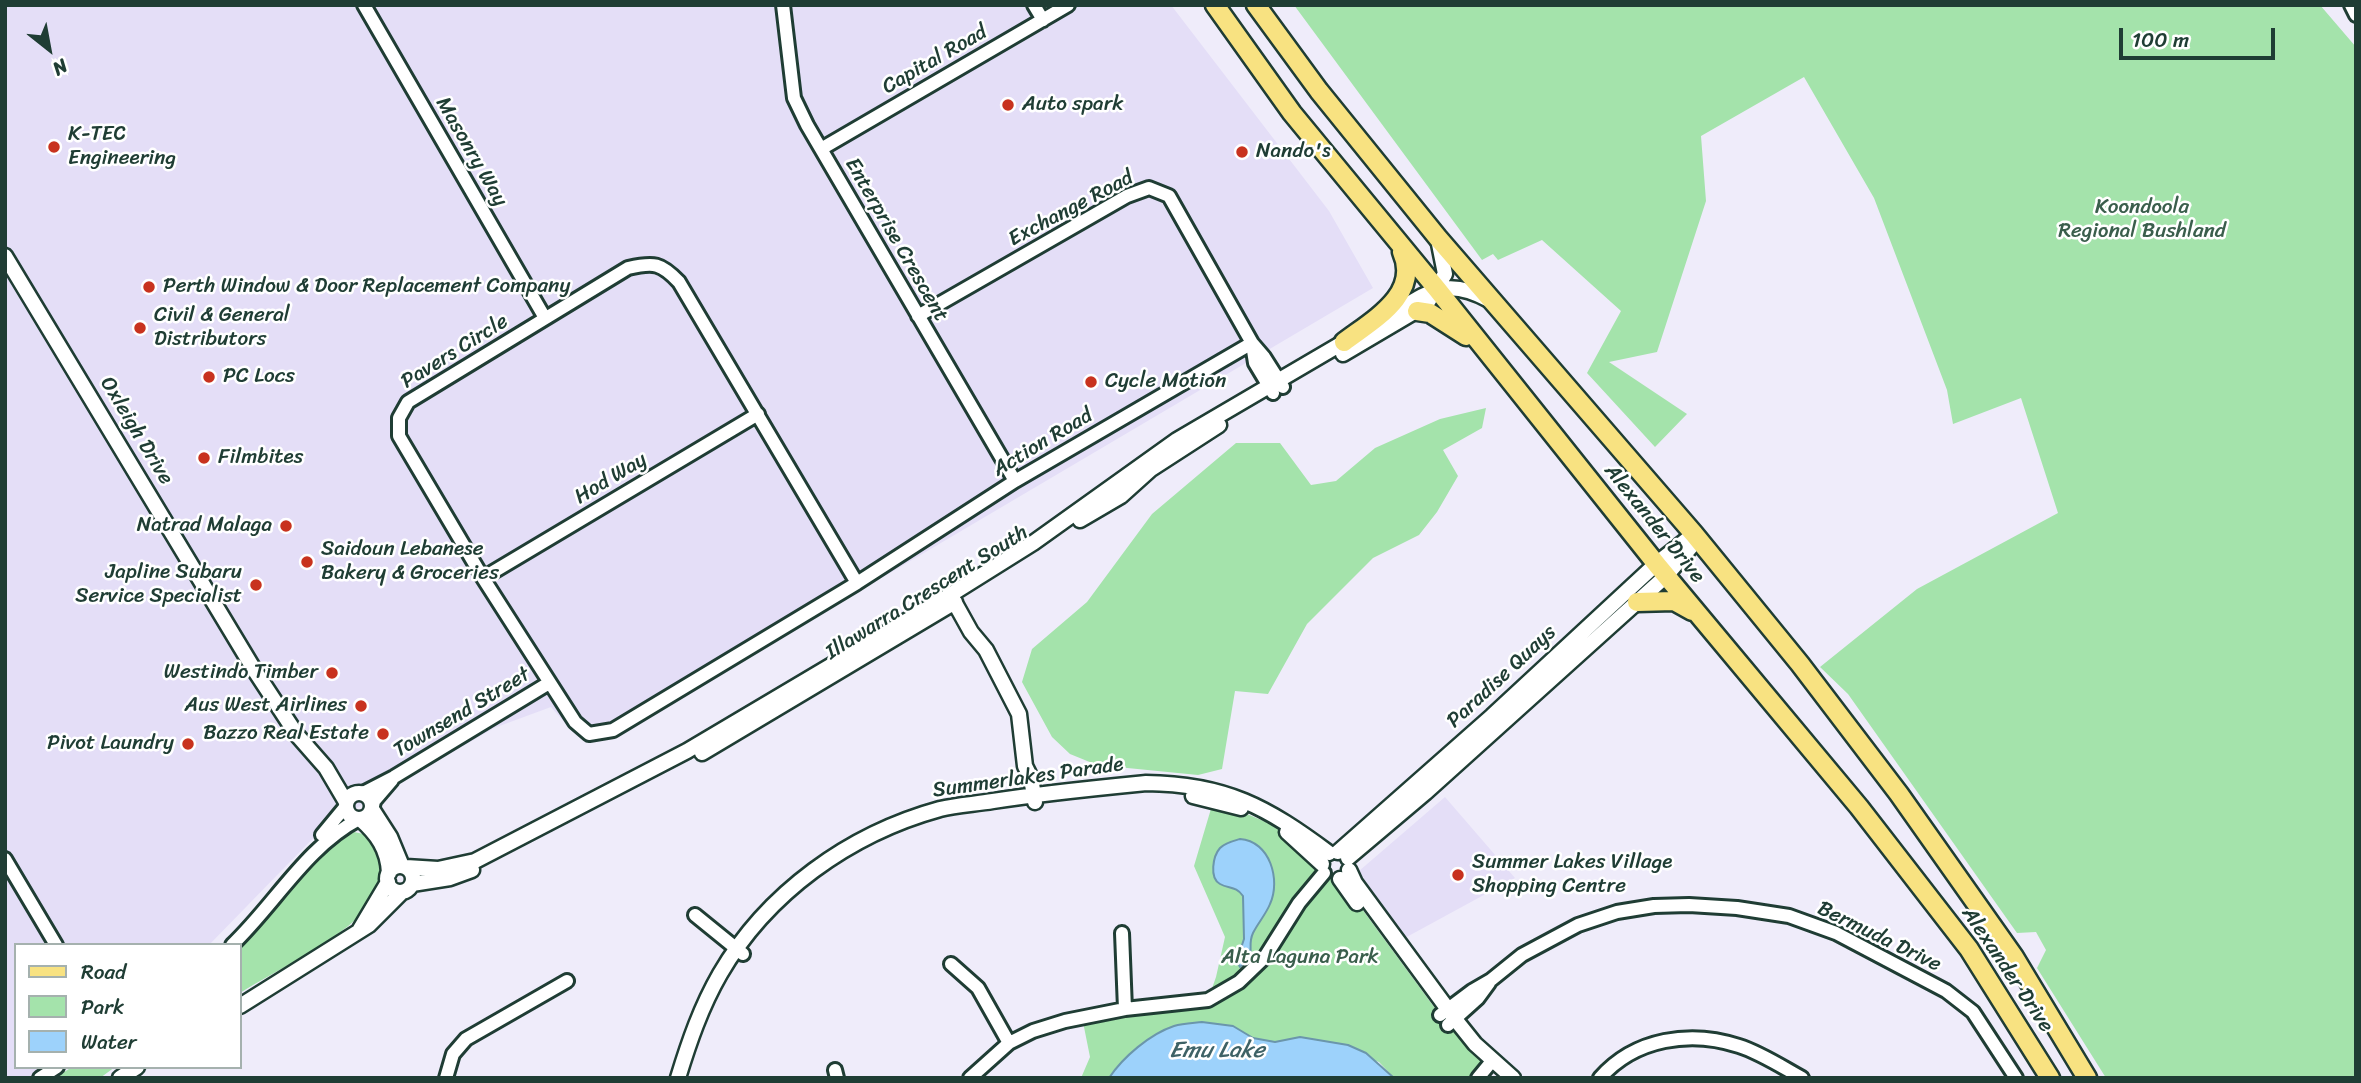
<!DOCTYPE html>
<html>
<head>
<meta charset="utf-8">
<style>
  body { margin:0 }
  #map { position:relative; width:2361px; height:1083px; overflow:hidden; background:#efecfa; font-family:Sriracha,sans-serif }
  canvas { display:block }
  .frame { position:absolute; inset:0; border:7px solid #1f3d34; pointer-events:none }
  .legend { position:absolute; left:14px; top:943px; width:228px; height:126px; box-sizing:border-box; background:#fff; border:2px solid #a5b1ae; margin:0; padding:9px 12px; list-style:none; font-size:21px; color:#1f3d34 }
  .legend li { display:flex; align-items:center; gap:14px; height:35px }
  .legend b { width:35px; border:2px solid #a5b1ae }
  .north { position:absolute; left:14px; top:14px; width:70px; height:70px; -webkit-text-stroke:5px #fff; paint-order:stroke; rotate:149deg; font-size:19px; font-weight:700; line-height:28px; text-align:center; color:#1f3d34 }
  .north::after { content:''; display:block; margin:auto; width:24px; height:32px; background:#1f3d34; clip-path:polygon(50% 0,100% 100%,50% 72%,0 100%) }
  .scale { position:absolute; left:2119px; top:28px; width:156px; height:32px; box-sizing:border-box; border:4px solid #1f3d34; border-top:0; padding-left:9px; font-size:21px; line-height:24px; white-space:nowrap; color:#1f3d34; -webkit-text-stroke:5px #fff; paint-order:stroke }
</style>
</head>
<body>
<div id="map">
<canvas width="2361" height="1083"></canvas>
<div class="frame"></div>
<ul class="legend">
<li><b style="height:9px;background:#f8e281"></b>Road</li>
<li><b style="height:19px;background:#a4e3ab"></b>Park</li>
<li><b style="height:19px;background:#9dd2fb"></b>Water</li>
</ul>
<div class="north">N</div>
<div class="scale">100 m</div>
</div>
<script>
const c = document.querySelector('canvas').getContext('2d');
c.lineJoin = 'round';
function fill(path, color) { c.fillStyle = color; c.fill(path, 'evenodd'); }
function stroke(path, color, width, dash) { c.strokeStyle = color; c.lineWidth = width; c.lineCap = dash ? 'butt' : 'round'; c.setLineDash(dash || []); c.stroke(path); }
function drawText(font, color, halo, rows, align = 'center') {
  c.font = font + ' Sriracha,sans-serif'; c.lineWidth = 5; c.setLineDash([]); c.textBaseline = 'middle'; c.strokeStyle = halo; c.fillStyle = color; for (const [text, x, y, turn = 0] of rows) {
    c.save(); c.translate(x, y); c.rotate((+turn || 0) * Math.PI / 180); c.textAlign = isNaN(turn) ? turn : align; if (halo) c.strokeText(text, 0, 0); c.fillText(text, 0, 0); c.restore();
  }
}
const built = new Path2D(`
  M5,5h1166l158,206 44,77 -761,449 -39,-5 -22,-25 -57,21 -170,99 -115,118h-193v122h27l-14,11h-24z
  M1445,797l70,81 -112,61 -44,-68z`);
const green = new Path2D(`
  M1294,5h1026l36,42v1031h-250l-69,-110 9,-18 -10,-18 -19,1 -169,-239 -28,-27 97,-78 141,-76 -37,-115 -68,26 -6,-34 -73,-192 -70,-121 -103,59 5,65 -49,151 -48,10 78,52 -32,33 -68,-74 34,-62 -79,-71 -44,20 -5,-6 -11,6z
  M1486,408l-4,20 -39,22 15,26 -21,36 -18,23 -46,23 -66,66 -39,70 -33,-3 -13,78 -24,6 -101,-10 -27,-11 -18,-17 -30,-55 10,-33 55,-47 65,-88 84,-71h44l31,42 25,-4 39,-33 65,-29z
  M1213,802c26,9 62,20 83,40 13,12 24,38 44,37l100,136 46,52 -8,11h-84l-15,-16 -79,-25 -25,5 -22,-4 -20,-12 -118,43 -6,9h-28l9,-21 -8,-40 126,-17 8,-23 9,-40 -31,-71z
  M354,832l14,3c16,20 16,53 -2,74 -26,31 -91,62 -126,84v-44c34,-33 74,-95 114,-117z
  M72,1067h43l-15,11h-45z`);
const water = new Path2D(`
  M1240,839c30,2 41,41 30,65 -4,10 -12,19 -17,29 -7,15 5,21 -13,34l-3,-7 7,-21 -1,-43c-7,-10 -14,-7 -23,-12 -11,-6 -7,-28 0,-36 5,-5 13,-7 20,-9z
  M1202,1022l31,4 20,12 22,4 25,-5 48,8 18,8 28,25h-285c14,-21 41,-44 65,-52 9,-3 20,-3 28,-4z`);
const minor = new Path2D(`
  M364,5l181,313
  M783,5l11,93 13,27 208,356
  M1034,5l9,15
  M2351,5l5,10
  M821,149l247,-144
  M918,316l209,-120 22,-8 20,8 83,147 12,14 19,30
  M1252,344l3,19 18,30
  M483,578l275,-164
  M857,583l-178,-301c-18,-19 -25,-20 -51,-14l-220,134 -9,16v18l84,142 92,144 14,12 24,-4 244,-147 158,-102 237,-138
  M363,793l31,-16 155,-94
  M373,806l1,-5 18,-21
  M322,835l24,-29
  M5,859l51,86
  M695,915l48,39
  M1122,933l3,76
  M232,945c43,-41 74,-98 127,-126
  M951,964l27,24 31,55
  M1440,1015l32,-24 19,-11 31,-25 56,-30 39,-13 37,-6 35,-1 48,3 52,8 47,17 110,58 27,21 43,66
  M1448,1025l30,-27 11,-15
  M835,1070l2,8
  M40,1078l17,-11
  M446,1078l7,-24 13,-15 101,-58
  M970,1078l39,-35 24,-12 32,-10 60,-12 83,-9 31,-18 26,-25 34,-54 25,-30
  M1478,1078l14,-17
  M1600,1078c35,-40 91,-48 139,-32 22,7 43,21 63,32`);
const tertiary = new Path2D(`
  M5,256l250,415 42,64 29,33 20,34
  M1381,321c42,-24 60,-48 108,-21
  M1343,354l83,-49 19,-31 -7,-35
  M1080,520l41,-24 30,-27 68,-44
  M951,596l20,36 15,18 33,64 6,52 6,12 4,24
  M702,753l253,-151
  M346 806a13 13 0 1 1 26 0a13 13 0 1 1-26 0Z
  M1193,796l48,12
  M372,809l18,28 12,29
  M360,819c17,15 28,30 29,54
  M1287,832l35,32
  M1338,852l154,-136 164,-152 38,-30
  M1348,858l77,-65 241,-217 30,-35
  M387 879a13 13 0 1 1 26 0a13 13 0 1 1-26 0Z
  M406,867l32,2 37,-8 212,-110 263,-156 83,-52 144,-103 174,-102
  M1349,870l6,13 100,136 20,25 38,34
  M1340,879l17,24
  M412,884l38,-6 22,-8
  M360,929l28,-47
  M240,1006l129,-81 33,-33
  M120,1078l17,-11
  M678,1078c11,-36 23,-71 42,-104 47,-81 129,-140 220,-165 17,-4 35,-5 53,-8 50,-8 102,-13 153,-18 80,1 121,24 183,70`);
const primary = new Path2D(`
  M1215,5l77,108 145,176 221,277 201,241 110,142 81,129
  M1256,5l63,86 119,147 256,296 106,130 99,130 115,163 73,121
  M1417,311l13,2 36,23
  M1344,342c29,-22 77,-48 58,-90
  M1637,602l37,-1 18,10`);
const markers = [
  [1008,105,7,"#c8321e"],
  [54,147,7,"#c8321e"],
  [1242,152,7,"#c8321e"],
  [149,287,7,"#c8321e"],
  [140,328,7,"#c8321e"],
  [209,377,7,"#c8321e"],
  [1091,382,7,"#c8321e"],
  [204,458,7,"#c8321e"],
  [286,526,7,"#c8321e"],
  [307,562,7,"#c8321e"],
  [256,585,7,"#c8321e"],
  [332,673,7,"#c8321e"],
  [361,706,7,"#c8321e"],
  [383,734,7,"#c8321e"],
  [188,744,7,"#c8321e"],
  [1458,875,7,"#c8321e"]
];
const streetNames = [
  ["Capital Road",935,60,-30],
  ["Masonry Way",471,152,60],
  ["Exchange Road",1071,209,-28],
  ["Enterprise Crescent",896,240,60],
  ["Pavers Circle",455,352,-32],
  ["Oxleigh Drive",136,431,59],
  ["Action Road",1043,443,-31],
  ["Hod Way",611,479,-31],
  ["Alexander Drive",1654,524,51],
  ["Illawarra Crescent South",927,593,-32],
  ["Paradise Quays",1502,677,-43],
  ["Townsend Street",462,713,-31],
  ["Summerlakes Parade",1028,778,-8],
  ["Bermuda Drive",1879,937,26],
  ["Alexander Drive",2007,970,56]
];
const poiNames = [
  ["Auto spark",1022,105],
  ["K-TEC",68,135],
  ["Engineering",68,159],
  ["Nando's",1256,152],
  ["Perth Window & Door Replacement Company",163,287],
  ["Civil & General",154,316],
  ["Distributors",154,340],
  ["PC Locs",223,377],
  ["Cycle Motion",1105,382],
  ["Filmbites",218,458],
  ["Natrad Malaga",272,526,"right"],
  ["Saidoun Lebanese",321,550],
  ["Bakery & Groceries",321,574],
  ["Japline Subaru",242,573,"right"],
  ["Service Specialist",242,597,"right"],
  ["Westindo Timber",318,673,"right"],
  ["Aus West Airlines",347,706,"right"],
  ["Bazzo Real Estate",369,734,"right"],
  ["Pivot Laundry",174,744,"right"],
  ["Summer Lakes Village",1472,863],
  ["Shopping Centre",1472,887]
];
const parkNames = [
  ["Koondoola",2142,208],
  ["Regional Bushland",2142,232],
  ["Alta Laguna Park",1300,958]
];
const waterNames = [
  ["Emu Lake",1217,1051]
];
fill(built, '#e4def7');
fill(green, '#a4e3ab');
fill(water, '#9dd2fb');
stroke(water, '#6b96ab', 2);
stroke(minor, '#1f3d34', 18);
stroke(tertiary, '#1f3d34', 19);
stroke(primary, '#1f3d34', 23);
stroke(minor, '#fff', 12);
stroke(tertiary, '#fff', 14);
stroke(primary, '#f8e281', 18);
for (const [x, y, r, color] of markers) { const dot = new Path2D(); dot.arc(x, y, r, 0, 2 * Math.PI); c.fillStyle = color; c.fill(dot); stroke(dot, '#fff', 2.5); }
drawText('21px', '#1f3d34', '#fff', streetNames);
drawText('21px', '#1f3d34', '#fff', poiNames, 'left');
drawText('21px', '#3a5e4c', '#fff', parkNames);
drawText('italic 23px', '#3e6266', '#fff', waterNames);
</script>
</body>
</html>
